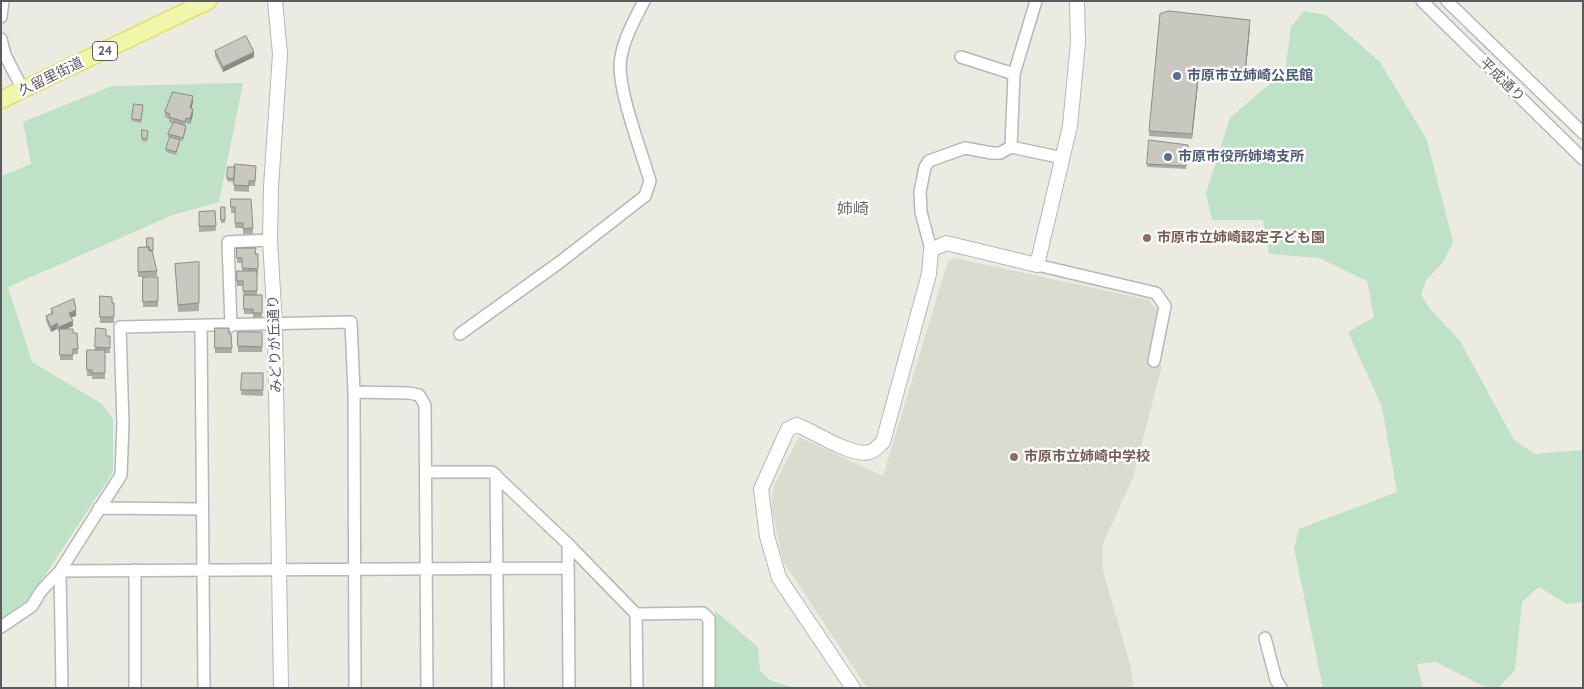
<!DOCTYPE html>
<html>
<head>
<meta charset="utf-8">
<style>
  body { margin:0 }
  #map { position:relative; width:1584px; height:689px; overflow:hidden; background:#ebebe1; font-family:Quicksand,sans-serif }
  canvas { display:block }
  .frame { position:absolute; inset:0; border:2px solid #595b60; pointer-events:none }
</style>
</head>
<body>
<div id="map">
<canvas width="1584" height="689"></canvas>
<div class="frame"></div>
</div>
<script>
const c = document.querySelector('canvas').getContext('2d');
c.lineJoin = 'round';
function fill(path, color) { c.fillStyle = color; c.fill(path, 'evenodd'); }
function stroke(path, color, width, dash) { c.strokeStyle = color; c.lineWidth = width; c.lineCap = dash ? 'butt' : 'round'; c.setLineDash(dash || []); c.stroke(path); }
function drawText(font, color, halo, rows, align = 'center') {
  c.font = font + ' Quicksand,"Noto Sans JP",sans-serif'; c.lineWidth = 4.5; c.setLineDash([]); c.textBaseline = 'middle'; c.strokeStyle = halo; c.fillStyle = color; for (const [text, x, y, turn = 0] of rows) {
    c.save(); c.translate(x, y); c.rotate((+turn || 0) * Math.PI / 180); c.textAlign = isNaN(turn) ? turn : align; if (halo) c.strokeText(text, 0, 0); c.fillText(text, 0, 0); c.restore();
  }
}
const education = new Path2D(`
  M954,258l195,42 9,12 -10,48 14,6 -29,111 -30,67v27l28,96 2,21h-266l-84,-127 -11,-51v-14l3,-13 24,-46 84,39 64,-212z`);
const green = new Path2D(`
  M1304,11l22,4 54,47 47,78 26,102 -10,20 -17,18 -5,15 9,14 30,32 54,99 21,14 48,-4v152l-16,2 -28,-17 -17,15 -7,68 -16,17h-14l-49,-25 -19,2 6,24h-100l-29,-140 5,-19 98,-37 -15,-85 -34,-75 26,-15 -7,-36 -48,-23 -50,-4 -6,-34h-51l-6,-27 24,-75 55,-47 6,-44z
  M243,83l-24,119 -46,13 -165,72 24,75 70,42 11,15v53l-83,126 -29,21v-443l30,-12 -8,-42 89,-36z
  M715,611l43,36 2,24 11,10 25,7h-80z`);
const minor = new Path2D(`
  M1422,1l161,158
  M1447,1l136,132
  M1,17l2,-16
  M1,39l4,16 18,35
  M961,57l53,17
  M1011,147l3,-73 22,-73
  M931,250l-10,-38 -1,-20 5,-25 4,-6 36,-13 27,5h8l11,-6 52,11
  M1037,265l119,28 9,13 -11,55
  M231,326l-3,-84 42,-2
  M201,327l3,361
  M460,334l100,-72 85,-66 5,-15c-9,-31 -30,-85 -30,-115 1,-23 14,-45 24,-65
  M354,392l55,1 10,2 6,10 2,283
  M426,472h66l76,72 68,70 67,-1 6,6v69
  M496,475l2,213
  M99,508l103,1
  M568,544l1,144
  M135,570v118
  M60,571l508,-3
  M60,571l2,117
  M636,614l1,74
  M1,627l31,-21 9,-15 19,-20 61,-96 2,-51 -3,-97 231,-5 3,70 1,296
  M1265,638l11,42 5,8`);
const tertiary = new Path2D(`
  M275,1l5,53 -9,133 -1,53 5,86 6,362
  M853,688l-74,-110 -12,-42 -6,-47 27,-60 9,-4c18,7 54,32 73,27 5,-1 9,-7 13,-10l46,-168 2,-24 15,-7 91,22 33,-139 8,-84 -1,-41`);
const primary = new Path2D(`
  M1,100l207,-99`);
const wall = new Path2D(`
  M1160,14l90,12 -5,53 -46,-5 -7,65 -43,-3z
  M215,51l39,6 -31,15 -8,-16z
  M193,102l-2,7 2,6 -3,9 -4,-1 -1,3 1,3 -3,12 -15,-4v-3l5,-10 -4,-2v-3l-4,-2v-5z
  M143,108l-2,15 -9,-2v-2z
  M142,130l6,1 -1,11 -5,-1z
  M180,143l-4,12 -10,-3v-3z
  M1188,145l-2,24 -39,-2v-3z
  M228,167h7l-1,15 -7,-1z
  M256,171l-1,15h-6v6l-15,-1v-6z
  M231,199l22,29v6h-10v-6h-8v-15h-4z
  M221,207h4v16h-4z
  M215,211l1,20 -17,1v-20z
  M153,238v15h-1l5,18v5l-19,1v-29l9,-1z
  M237,248l21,6v20h-1v21h5v23h-9v-4h-9l-1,-28h-6v-15h5v-8h-5z
  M199,262v49l-21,1 -3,-48z
  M143,277h15v30h-15z
  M100,296l12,7h2v20h-14z
  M51,309l25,7 -5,1 2,9 -8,3 8,4h4l1,21h-5v6h-13v-28h-1l-2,-3 -6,3 -5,-11v-5l5,-3z
  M96,328l10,8h4v17h-5v26h-13v-3h-5v-26h8z
  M215,328l14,6h2l1,19h-17z
  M238,332h24v20h-24z
  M242,373h21v23l-22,-1z`);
const shadedWall = new Path2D(`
  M1250,20v6l-5,53v-5z
  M254,52v5l-31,15v-5z
  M1199,68v6l-7,65v-5z
  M193,96v6l-3,12v-6z
  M193,109v6l-3,9v-5z
  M76,310v6l-7,2v-5z
  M73,321v5l-14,6v-5z
  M57,323v6l-6,3v-5z`);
const building = new Path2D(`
  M1169,11l81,9 -5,54 -46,-6 -7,66 -43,-3 11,-117z
  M246,36l8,16 -31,15 -8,-16z
  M173,92l20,4 -3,12 3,1 -3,10 -4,-1 -1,4 -16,-5 1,-3 -5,-2z
  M134,104l9,1 -2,15 -9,-1z
  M174,122l12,4 -3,12 -15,-4z
  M142,130l6,1 -1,8 -5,-1z
  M170,137l10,3 -4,12 -10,-3z
  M1149,140l39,5 -2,21 -39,-2z
  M235,164l21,2 -1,15h-6v5l-15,-1z
  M228,167h7l-1,12 -7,-1z
  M231,199h20l2,29 -10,1v-6h-8v-16h-4z
  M221,207h4v13h-4z
  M215,211l1,15h-17v-14z
  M147,238h6v12h-4v-3h-2z
  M149,247v4h3l5,20 -19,1v-24z
  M237,248h19l-1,6h3v15l-16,-1v-10h-5z
  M199,262v41l-21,2 -3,-41z
  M237,271h20v20h-14v-10h-6z
  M143,277h15v24l-15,1z
  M244,295h18v18h-9v-4h-9z
  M100,296l12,1v6h2v14h-14z
  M74,299l2,11 -7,3 4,8 -14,6 -2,-4 -6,4 -5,-11 7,-3 -2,-4z
  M96,328l10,1v7h4v12l-15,-1z
  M215,328h14v6h2l1,14h-17z
  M60,329h13v4h4l1,16h-5v6h-13z
  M238,332h24v15l-24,-1z
  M87,350h18v23h-13v-3h-5z
  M242,373h21v17h-22z`);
const markers = [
  [1177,76,5,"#5c6f8a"],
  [1168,157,5,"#5c6f8a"],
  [1147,238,5,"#8d6e63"],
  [1014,457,5,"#8d6e63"]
];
const shields = [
  [105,51,25]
];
const shieldNames = [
  ["24",105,51]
];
const serviceNames = [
  ["市原市立姉崎公民館",1187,76],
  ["市原市役所姉埼支所",1178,157]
];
const streetNames = [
  ["久留里街道",51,77,-26],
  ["平成通り",1502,80,44],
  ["みどりが丘通り",275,344,-92]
];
const educationNames = [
  ["市原市立姉崎認定子ども園",1157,238],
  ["市原市立姉崎中学校",1024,457]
];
const quarterNames = [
  ["姉崎",853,209]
];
fill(education, '#dbdbcf');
fill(green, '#bfe1c7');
stroke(minor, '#b6b7bc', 14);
stroke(tertiary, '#b6b7bc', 16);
stroke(primary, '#e4df61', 19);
stroke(minor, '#fff', 11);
stroke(tertiary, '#fff', 14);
stroke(primary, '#f1f7aa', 16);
fill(wall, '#acaca5');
fill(shadedWall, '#8c8c86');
fill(building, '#c8c8c0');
stroke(building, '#8c8c86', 1);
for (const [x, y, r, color] of markers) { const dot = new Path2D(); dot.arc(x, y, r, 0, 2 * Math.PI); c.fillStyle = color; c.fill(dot); stroke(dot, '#fff', 2); }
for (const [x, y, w] of shields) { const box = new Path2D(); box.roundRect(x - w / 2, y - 9.5, w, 19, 4); c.fillStyle = '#fff'; c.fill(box); stroke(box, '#595b60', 1); }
drawText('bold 12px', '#595b60', null, shieldNames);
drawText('bold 14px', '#4e5e75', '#fff', serviceNames, 'left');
drawText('14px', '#595b60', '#fff', streetNames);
drawText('bold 14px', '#785e54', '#fff', educationNames, 'left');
drawText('16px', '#6a6c72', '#fff', quarterNames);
</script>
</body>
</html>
